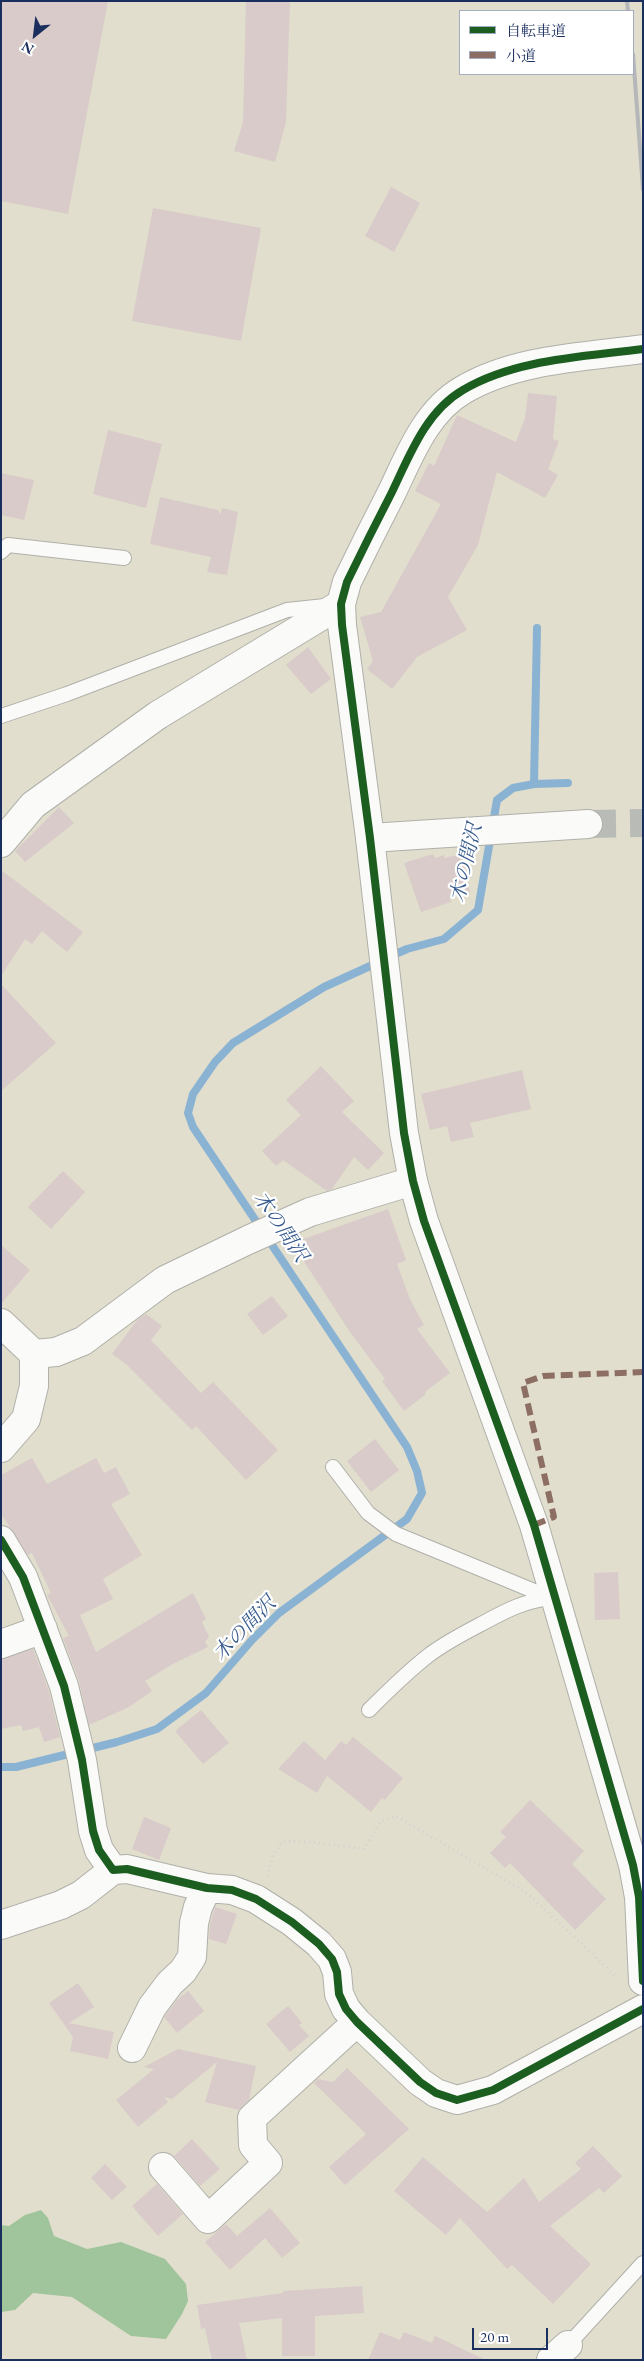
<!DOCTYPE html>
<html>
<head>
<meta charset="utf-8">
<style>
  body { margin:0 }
  #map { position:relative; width:644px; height:2361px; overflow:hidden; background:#e1decd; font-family:"EB Garamond","Noto Serif JP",serif }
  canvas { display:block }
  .frame { position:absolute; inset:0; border:2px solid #1b2f5e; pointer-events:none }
  .legend { position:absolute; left:459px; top:10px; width:175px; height:65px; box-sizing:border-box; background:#fff; border:1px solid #a4acbf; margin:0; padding:6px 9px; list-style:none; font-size:15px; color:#1b2f5e }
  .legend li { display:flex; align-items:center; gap:10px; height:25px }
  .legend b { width:25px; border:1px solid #a4acbf }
  .north { position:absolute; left:10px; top:10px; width:50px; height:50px; -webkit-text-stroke:4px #fff; paint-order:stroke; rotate:209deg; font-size:14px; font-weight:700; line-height:20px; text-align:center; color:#1b2f5e }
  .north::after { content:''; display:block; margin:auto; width:18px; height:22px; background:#1b2f5e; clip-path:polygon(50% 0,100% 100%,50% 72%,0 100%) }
  .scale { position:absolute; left:472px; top:2328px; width:76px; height:22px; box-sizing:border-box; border:2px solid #1b2f5e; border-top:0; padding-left:6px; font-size:15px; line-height:18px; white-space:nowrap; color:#1b2f5e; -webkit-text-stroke:4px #fff; paint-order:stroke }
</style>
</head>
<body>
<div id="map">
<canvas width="644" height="2361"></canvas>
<div class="frame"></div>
<ul class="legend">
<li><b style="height:6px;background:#1b5e20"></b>自転車道</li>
<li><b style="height:6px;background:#8d6e63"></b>小道</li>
</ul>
<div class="north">N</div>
<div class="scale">20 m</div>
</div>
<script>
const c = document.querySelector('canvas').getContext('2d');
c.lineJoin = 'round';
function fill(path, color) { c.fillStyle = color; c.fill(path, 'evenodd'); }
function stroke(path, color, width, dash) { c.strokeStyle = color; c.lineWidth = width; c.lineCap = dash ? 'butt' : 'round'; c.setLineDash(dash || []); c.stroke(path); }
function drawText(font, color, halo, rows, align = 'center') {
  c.font = font + ' "EB Garamond","Noto Serif JP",serif'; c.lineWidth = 4.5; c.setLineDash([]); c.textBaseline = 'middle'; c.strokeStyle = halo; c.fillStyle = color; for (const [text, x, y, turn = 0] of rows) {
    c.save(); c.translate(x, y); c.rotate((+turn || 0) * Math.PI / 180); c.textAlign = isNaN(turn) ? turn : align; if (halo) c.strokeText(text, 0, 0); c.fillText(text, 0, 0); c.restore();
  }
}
const forest = new Path2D(`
  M41,2210l7,8 6,18 33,13 34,-7 44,17 21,25 2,17 -6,13 -16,25 -35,-3 -59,-39 -39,-4 -18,17 -14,2v-87l8,1 16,-11z`);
const stream = new Path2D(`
  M534,784l34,-1
  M389,957l18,-8 37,-10 34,-29 19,-110 16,-12 21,-4 3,-156
  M1,1767h15l101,-25 40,-13 49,-36 46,-53 27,-27 128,-94 15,-26 -5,-22 -10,-24 -214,-320 -5,-14 5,-19 22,-32 18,-19 91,-56 55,-25`);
const building = new Path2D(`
  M1,1h107l-40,213 -67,-13z
  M246,1h44l-4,121 -11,40 -41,-11 9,-29z
  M391,187l29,16 -26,49 -29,-16z
  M153,208l108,20 -20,113 -109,-20z
  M528,393l29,3 -4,43 6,2 -11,28 10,6 -13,23 -48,-26 -19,73 -30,52 19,33 -50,27 -25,32 -25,-20 6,-8 -13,-44 21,-5 60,-108 -26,-13 14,-28 5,3 23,-51 59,27 9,-24z
  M108,430l54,14 -16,64 -53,-14z
  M1,473l33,7 -10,40 -23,-5z
  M160,497l58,13 2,5 2,-7 16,4 -11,63 -20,-3 4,-15 -61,-13z
  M308,647l23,32 -20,15 -25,-29z
  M59,807l15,16 -49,39 -10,-11z
  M463,853l8,25 -5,1 4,13 -20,5 1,5 -30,10 -17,-49 29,-9 2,4 9,-3 1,3z
  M1,870l82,62 -16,20 -25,-21 -10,13 -7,-5 -24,37z
  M1,984l55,59 -55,48z
  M321,1066l33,35 -12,11 42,41 -16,17 -14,-13 -22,32 -5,2 -44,-31 -7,6 -14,-15 39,-36 -15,-15z
  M522,1070l9,39 -61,14 4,14 -23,5 -4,-16 -17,4 -9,-36z
  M63,1171l22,21 -34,37 -23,-22z
  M388,1209l18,51 -9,4 13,35 14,26 -7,4 33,44 -25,19 1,2 -22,17 -22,-30 3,-2 -35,-47 -58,-89z
  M1,1245l29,25 -29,34z
  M272,1296l16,20 -25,19 -16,-21z
  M146,1314l16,12 -11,14 50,53 12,-11 65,68 -32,30 -50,-54 -4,4 -65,-65 -15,-11 26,-35z
  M375,1439l24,31 -28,22 -24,-31z
  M32,1458l15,26 49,-26 8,15 12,-6 14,27 -19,10 31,51 -39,24 10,20 -33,16 16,37 97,-59 13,26 -4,3 7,15 -4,5 3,5 -37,18 -26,16 7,10 -23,16 -40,18 -10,-44 -16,-43 6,-2 -22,-41 4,-2 -19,-40 -4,2 -27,-41v-39z
  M618,1572l2,47 -25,1 -1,-47z
  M33,1649l16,42 11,46 -16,5 -5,-15 -16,4 -2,-6 -20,4v-70z
  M201,1710l28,33 -26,21 -28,-33z
  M353,1737l50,41 -18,22 -3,-2 -11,14 -44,-36 -10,17 -39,-24 26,-28 21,19 16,-19 5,4z
  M530,1800l54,51 -12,13 34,35 -31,31 -65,-67 -5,5 -15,-15 16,-16 -6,-5z
  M144,1817l27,11 -12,32 -27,-11z
  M215,1907l22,7 -11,30 -17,-5 1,-14z
  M78,1983l16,24 -25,16 45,9 -6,27 -38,-8 3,-14 -24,-34z
  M188,1991l16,20 -27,22 -13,-16 14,-18z
  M288,2006l14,17 -3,2 10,11 -19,16 -24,-28z
  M178,2049l78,17 -7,34 -10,10 -34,-8 12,-40 -45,37 -8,-2 4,5 -30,25 -22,-27 38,-31 -10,-2z
  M347,2068l62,61 -64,56 -16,-18 37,-33 -52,-51 4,-4 15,3z
  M192,2139l28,30 -20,17 -26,-30z
  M593,2146l29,30 -18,17 -5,-5 -49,38 41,38 -38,40 -41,-39 -5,4 -47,-51 -14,17 -52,-44 29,-34 64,55 37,-34 15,24 42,-33 -6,-6z
  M105,2164l22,23 -15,13 -21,-22z
  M157,2184l26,30 -25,22 -26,-30z
  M270,2208l30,35 -18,15 -17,-20 -35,32 -25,-28 21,-18 11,12z
  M362,2286l2,27 -49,3v40h-33v-38l-43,5 8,37h-35l-7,-32 -4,1 -4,-24 86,-12v-2z
  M380,2332l20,8 4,-8 28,11 3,-7 51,24h-118z`);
const streetTunnel = new Path2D(`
  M588,824l55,-1`);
const path = new Path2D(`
  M267,1876l6,-21 10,-14 29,1 52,7 17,-28 15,-5 131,77 90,84`);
const lane = new Path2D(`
  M1,552l7,-7 116,13
  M1,716l66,-22 220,-84 38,-4
  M333,1467l35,46 28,21 138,57 21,7
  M369,1710c19,-19 38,-38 60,-55 17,-13 37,-23 56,-33 22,-12 40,-21 65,-24
  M568,2345l75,-82`);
const street = new Path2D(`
  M370,838l218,-14
  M1,843l32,-38 125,-90 183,-111
  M1,1323l33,31v32l-8,33 -25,29
  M34,1354l22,-2 27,-11 82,-61 83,-40 62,-28 103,-31
  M1,1540l22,37 41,109 18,74 11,71 6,19 14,20 14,-1 80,19 25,2 24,9 36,23 27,22 13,15 5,13 2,22 7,15 11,13 63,60 16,11 21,7 36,-10 150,-81
  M1,1644l42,-15
  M1,1925l60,-20 20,-10 32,-25
  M132,2048l20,-41 18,-24 13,-12 9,-14 2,-34 4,-16 9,-19
  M163,2167l45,52 60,-56 -15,-18 -1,-27 105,-96
  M551,2360l17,-15`);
const secondary = new Path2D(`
  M643,349c-59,8 -128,10 -180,41 -38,22 -54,67 -72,104 -15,29 -30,59 -44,88l-6,22 1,21 28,213 34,295 9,48 11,40 110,304 99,340 6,32 4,84`);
const rail = new Path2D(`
  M627,1l1,10
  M633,54l10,135`);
const quiet = new Path2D(`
  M534,1525l20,-8 -31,-134 20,-7 100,-4`);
const cycleway = new Path2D(`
  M643,349c-59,8 -128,10 -180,41 -38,22 -54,67 -72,104 -15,29 -30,59 -44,88l-6,22 1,21 28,213 34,295 9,48 11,40 110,304 99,340 6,32 4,84
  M1,1540l22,37 41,109 18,74 11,71 6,19 14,20 14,-1 80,19 25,2 24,9 36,23 27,22 13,15 5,13 2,22 7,15 11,13 63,60 16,11 21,7 36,-10 150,-81`);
const waterNames = [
  ["木の間沢",467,863,-77],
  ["木の間沢",280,1227,56],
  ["木の間沢",245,1629,-46]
];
fill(forest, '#a0c49b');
stroke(stream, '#8ab3d3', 8);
fill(building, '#d9cbc9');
stroke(streetTunnel, '#b9bbb7', 28, [28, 14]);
stroke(lane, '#b0b0aa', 16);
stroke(street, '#b0b0aa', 30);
stroke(secondary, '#b0b0aa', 30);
stroke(path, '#d2d2d0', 3, [1, 4]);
stroke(lane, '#fafaf8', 14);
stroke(street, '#fafaf8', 28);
stroke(secondary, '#fafaf8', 28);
stroke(rail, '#b5b7b9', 4);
stroke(quiet, '#8d6e63', 6, [12, 6]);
stroke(cycleway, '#1b5e20', 8);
drawText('italic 20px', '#385c8e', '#fff', waterNames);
</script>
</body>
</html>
